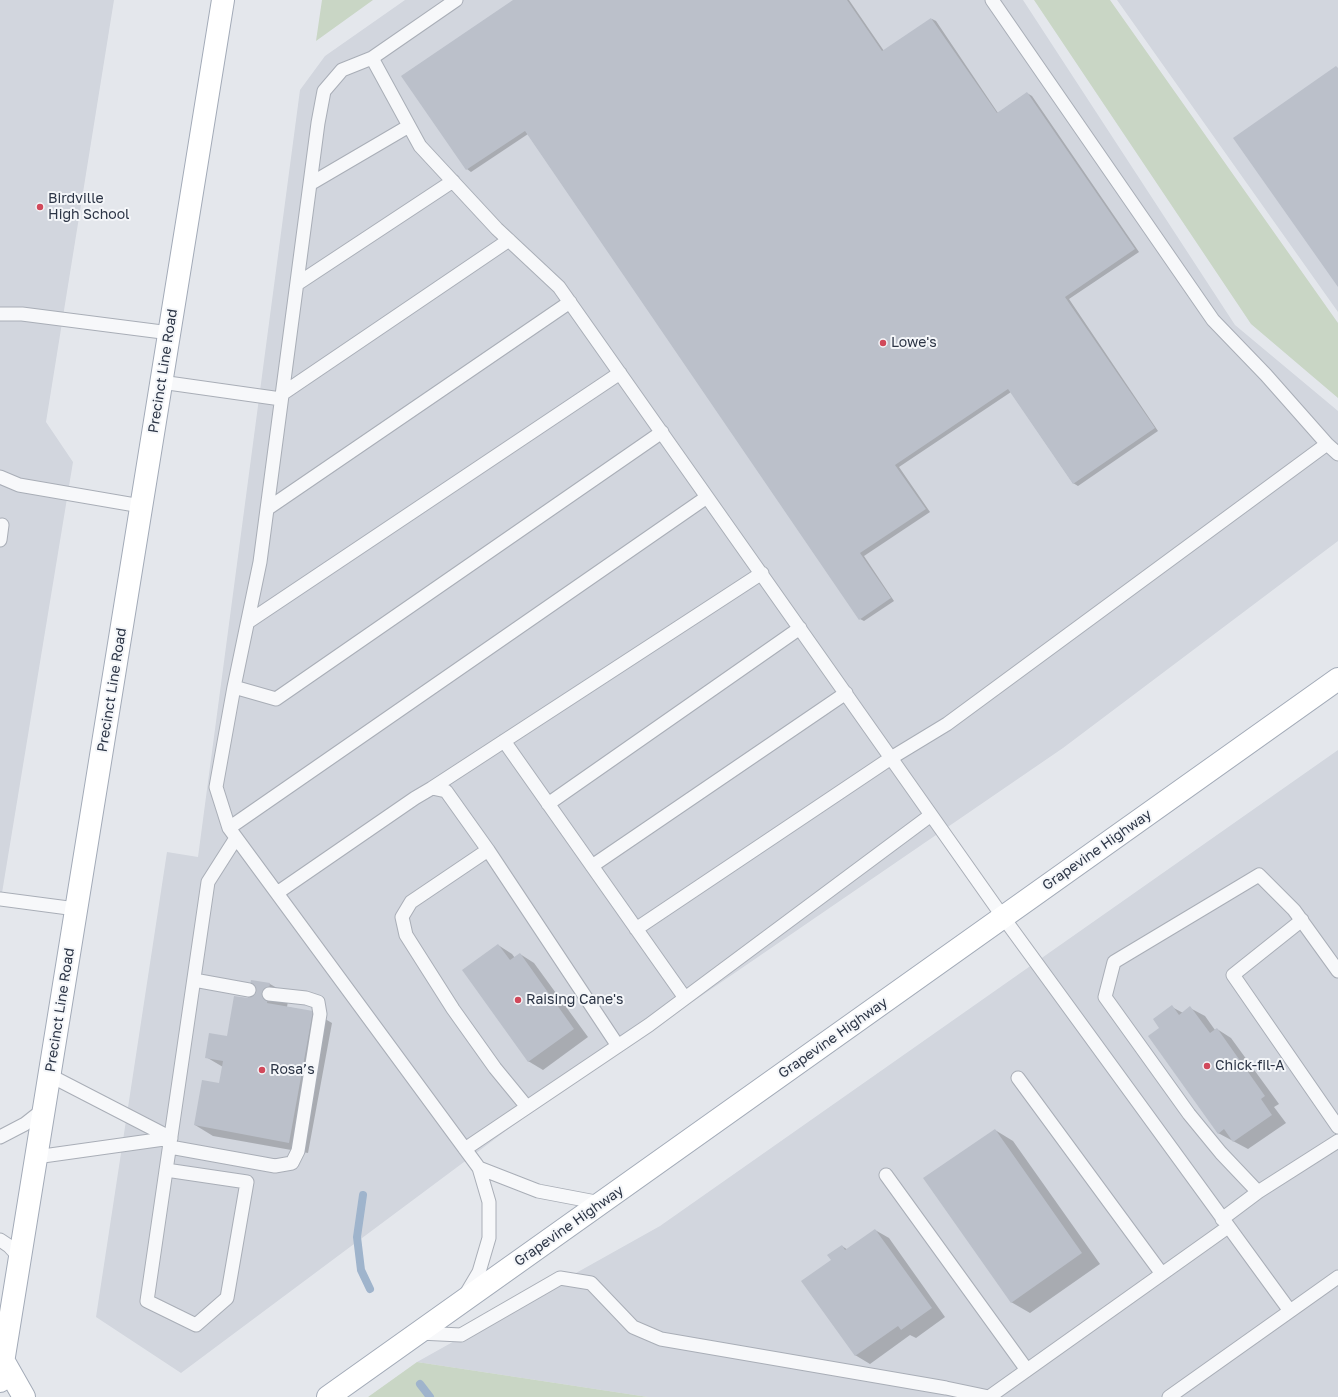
<!DOCTYPE html>
<html>
<head>
<meta charset="utf-8">
<style>
  body { margin:0 }
  canvas { display:block; background:#e4e7ec }
</style>
</head>
<body>
<canvas width="1338" height="1397"></canvas>
<script>
const c = document.querySelector('canvas').getContext('2d');
c.lineJoin = 'round';
function fill(path, color) { c.fillStyle = color; c.fill(path, 'evenodd'); }
function stroke(path, color, width, dash) { c.strokeStyle = color; c.lineWidth = width; c.lineCap = dash ? 'butt' : 'round'; c.setLineDash(dash || []); c.stroke(path); }
function drawText(font, color, halo, rows, align = 'center') {
  c.font = font + ' "Golos Text",sans-serif'; c.lineWidth = 4; c.setLineDash([]); c.textBaseline = 'middle'; c.strokeStyle = halo; c.fillStyle = color; for (const [text, x, y, turn = 0] of rows) {
    c.save(); c.translate(x, y); c.rotate((+turn || 0) * Math.PI / 180); c.textAlign = isNaN(turn) ? turn : align; if (halo) c.strokeText(text, 0, 0); c.fillText(text, 0, 0); c.restore();
  }
}
const built = new Path2D(`
  M0,0h114l-68,422 27,40 -73,443z
  M405,0h618l212,325 103,86v130l-275,207 -540,370 -342,255 -85,-56 71,-465 31,5 102,-767 25,-34z
  M1117,0h221v312z
  M1338,750v647h-690l-231,-35 243,-136z`);
const green = new Path2D(`
  M322,0h51l-57,41z
  M1034,0h76l228,323v75l-87,-74z
  M417,1362l231,35h-280z`);
const shadow = new Path2D(`
  M515,0h334l35,51 48,-32 4,2 62,92 29,-20 5,3 107,156 -70,47 89,132 -80,55 -5,-3 -62,-91 -112,75 31,45 -66,44 30,45 -30,20 -4,-2 -332,-485 -57,38 -4,-3 -64,-93z
  M498,945l14,9 3,4 5,-4 14,9 54,74 -45,33 -15,-9z
  M252,981l18,3 19,11 -2,12 26,5 19,11 -24,130 -95,-17 -18,-11 25,-41 3,-17 -17,-10 22,-20 20,-38z
  M1172,1007l11,6 7,-5 15,8 10,14 2,-1 14,9 48,66 -5,3 12,16 -38,26 -30,-16 -57,-104z
  M995,1130l18,11 87,123 -70,49 -19,-11z
  M875,1230l14,8 56,79 -29,21 -6,-3 -40,29 -15,-9 -23,-95 10,-14 6,4z`);
const stream = new Path2D(`
  M363,1195l-6,42 4,33 9,19
  M420,1384l10,13`);
const building = new Path2D(`
  M513,0h334l35,51 49,-33 66,95 30,-21 108,157 -70,48 90,131 -82,56 -65,-95 -113,76 31,44 -66,44 31,45 -32,22 -334,-489 -59,39 -65,-94z
  M1336,66l2,2v219l-105,-149z
  M498,944l12,16 10,-7 54,76 -46,33 -66,-92z
  M251,980l19,3 -3,20 46,8 -24,132 -95,-18 8,-45 17,3 4,-22 -18,-3 4,-25 18,3 7,-40 14,2z
  M1172,1005l7,10 11,-9 20,27 7,-5 48,68 -4,3 11,16 -39,27 -9,-13 -6,5 -70,-98 11,-8 -6,-9z
  M995,1129l87,124 -71,50 -88,-125z
  M875,1229l57,79 -31,22 -3,-4 -43,30 -54,-75 30,-21 -4,-5 15,-10 3,5z`);
const service = new Path2D(`
  M456,0l-84,58 -30,12 -18,21 -6,32 -58,439 -26,125 -18,100 13,41 250,340 10,34v36l-10,34 -13,22
  M992,0l221,320 53,55 61,69 11,10
  M372,58l48,88 77,83 62,58 444,630 287,394
  M310,184l99,-58
  M297,284l156,-103
  M0,314h22l148,19
  M161,382l120,17
  M282,394l227,-154
  M0,477l19,8 122,21
  M267,509l303,-207
  M0,540l2,-15
  M248,622l372,-249
  M234,687l42,12 386,-267
  M504,741l181,257
  M432,788l330,-215
  M548,804l252,-176
  M229,828l478,-331
  M488,850l-77,52 -9,15 4,18 47,74 42,59 32,39
  M592,866l254,-173
  M277,893l138,-95 17,-10 14,3 42,59 130,196
  M0,899l76,10
  M1302,920l-69,55 105,152
  M636,929l255,-171 56,-34 380,-280
  M194,980l55,10
  M49,1075l122,63
  M1018,1078l144,196
  M0,1137l25,-13 19,-15
  M170,1147l105,19 17,-3 6,-12 22,-137 -2,-12 -12,-4 -37,-4
  M465,1149l184,-124 282,-210
  M36,1157l135,-19
  M479,1168l59,23 63,12
  M166,1170l81,12 -20,116 -31,27 -49,-24 61,-419 28,-44
  M886,1175l141,195
  M1258,1192l80,-51
  M1222,1219l36,-27 -37,-39 -32,-39 -84,-117 9,-35 145,-87 35,35 44,61
  M0,1240l9,6 11,12
  M419,1333l42,2 99,-57 31,5 42,44 28,12 285,49 43,9
  M989,1397l239,-170
  M1169,1397l169,-120`);
const primary = new Path2D(`
  M3,1360l21,37
  M0,1381l223,-1381
  M328,1397l1010,-718`);
const markers = [
  [40,207,4,"#d1495b"],
  [883,343,4,"#d1495b"],
  [518,1000,4,"#d1495b"],
  [1207,1066,4,"#d1495b"],
  [262,1070,4,"#d1495b"]
];
const poiNames = [
  ["Birdville",48,199],
  ["High School",48,215],
  ["Lowe's",891,343],
  ["Raising Cane's",526,1000],
  ["Chick-fil-A",1215,1066],
  ["Rosa’s",270,1070]
];
const streetNames = [
  ["Precinct Line Road",163,371,-81],
  ["Precinct Line Road",112,690,-81],
  ["Grapevine Highway",1097,850,-35],
  ["Precinct Line Road",60,1010,-81],
  ["Grapevine Highway",833,1038,-35],
  ["Grapevine Highway",569,1226,-35]
];
fill(built, '#d2d6de');
fill(green, '#c9d6c5');
fill(shadow, '#0003');
stroke(stream, '#9fb4cc', 8);
fill(building, '#bbc0ca');
stroke(service, '#a9aeb7', 15);
stroke(primary, '#a3abb8', 24);
stroke(service, '#f7f8fa', 13);
stroke(primary, '#fff', 22);
for (const [x, y, r, color] of markers) { const dot = new Path2D(); dot.arc(x, y, r, 0, 2 * Math.PI); c.fillStyle = color; c.fill(dot); stroke(dot, '#f4f6f9', 1.5); }
drawText('14px', '#2b3445', '#f4f6f9', poiNames, 'left');
drawText('14px', '#2b3445', '#f4f6f9', streetNames);
</script>
</body>
</html>
